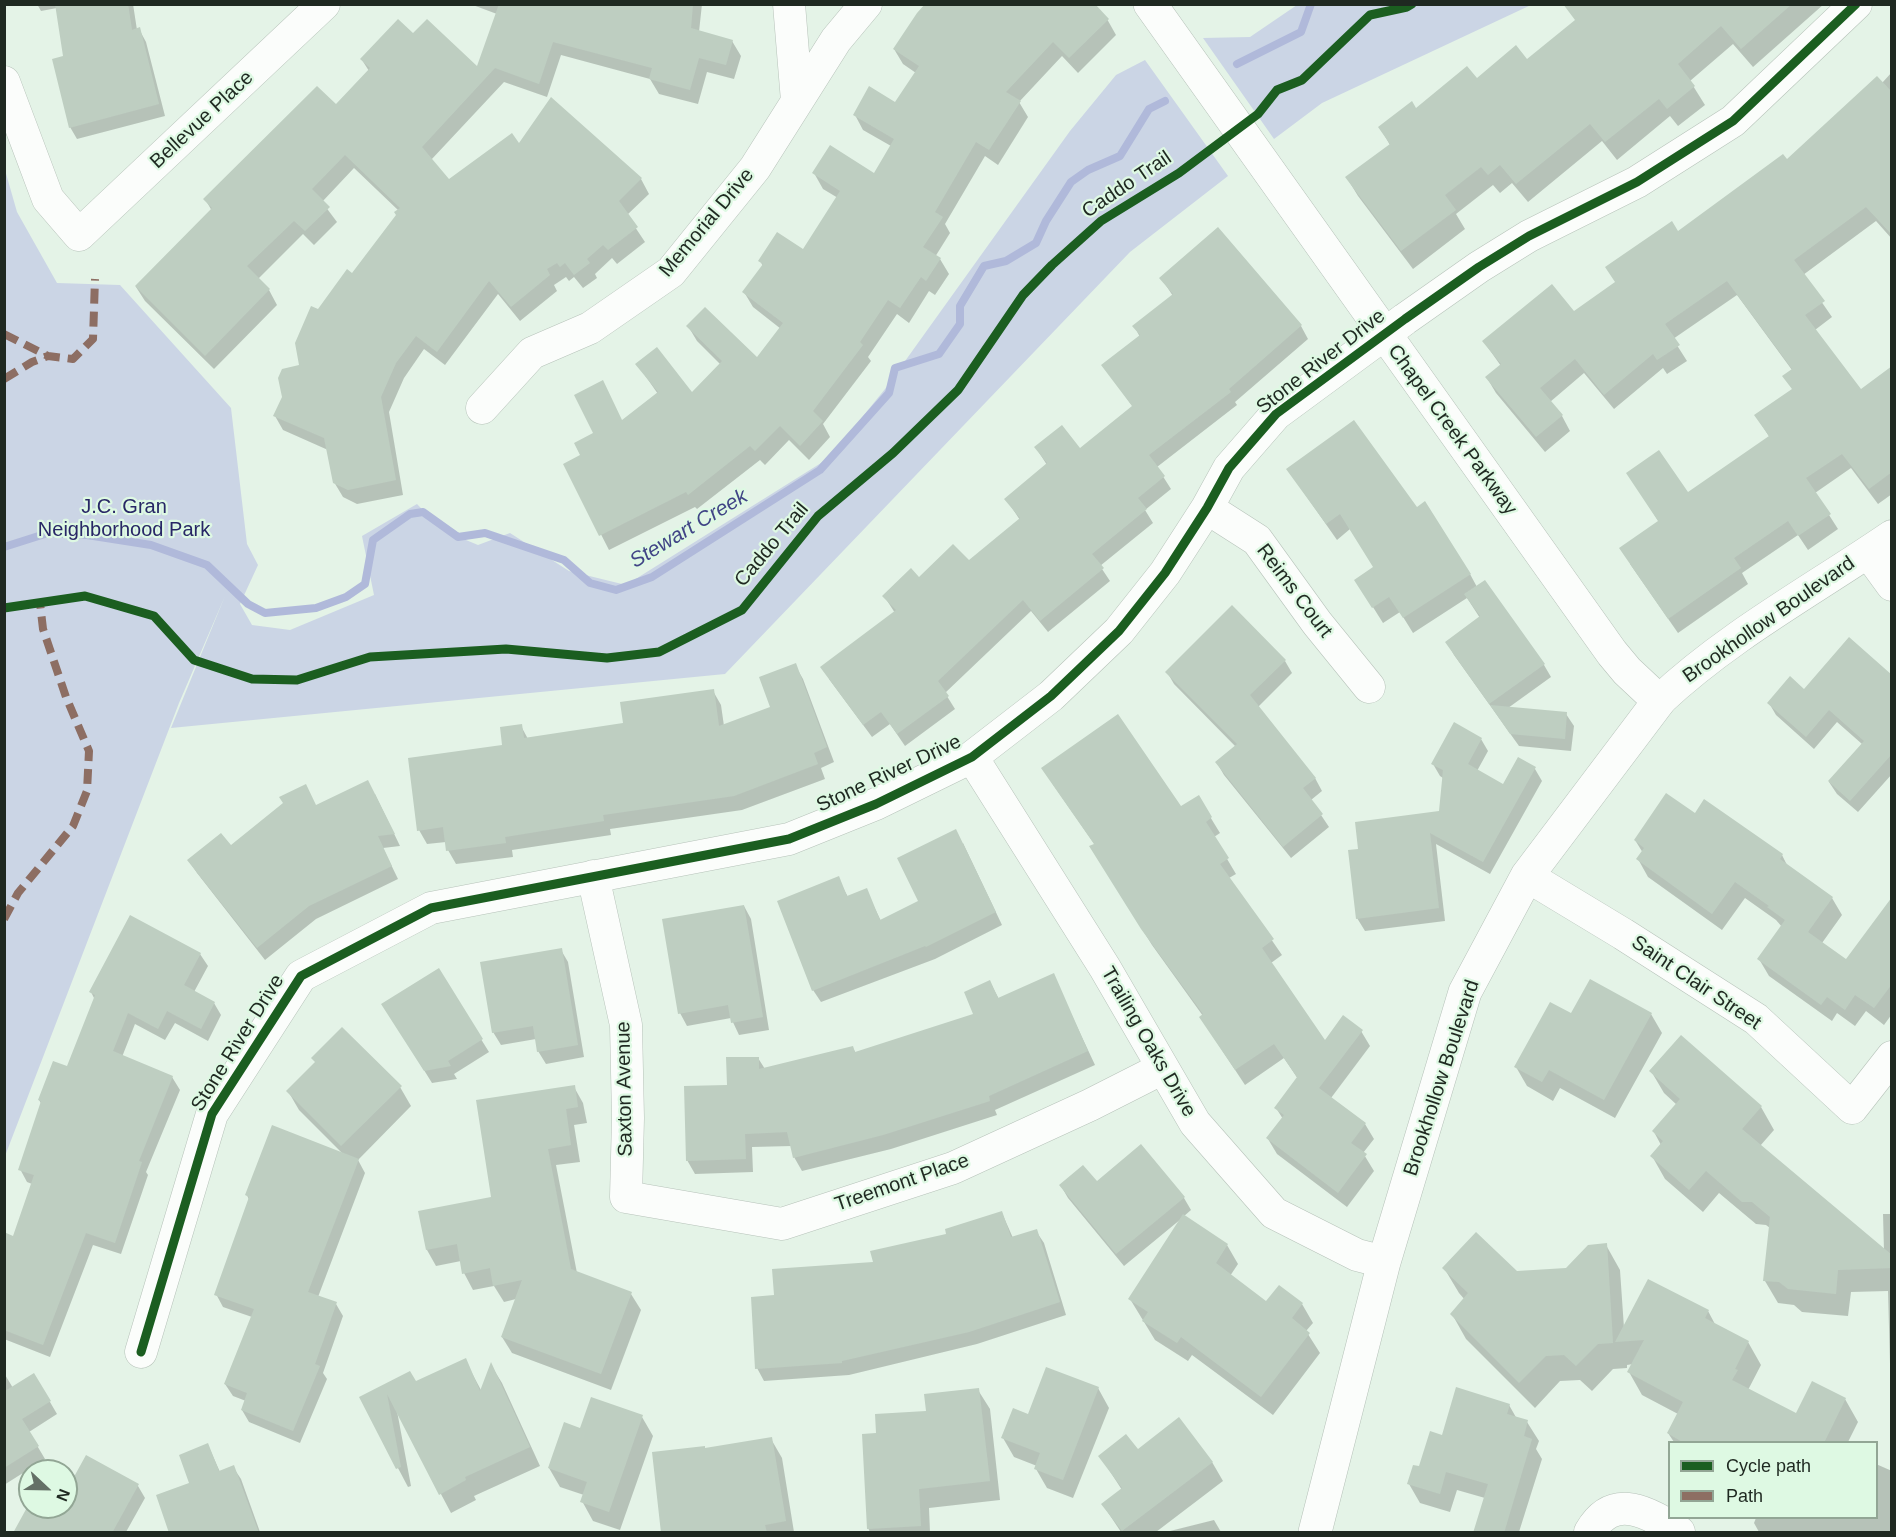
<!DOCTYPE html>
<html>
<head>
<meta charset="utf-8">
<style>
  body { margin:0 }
  #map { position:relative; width:1896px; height:1537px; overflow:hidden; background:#e4f3e7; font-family:Helvetica,sans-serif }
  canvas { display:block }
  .frame { position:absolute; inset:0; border:6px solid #1f2921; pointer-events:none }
  .legend { position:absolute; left:1668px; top:1441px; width:210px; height:78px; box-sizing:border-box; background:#def9e3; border:2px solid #92a695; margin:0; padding:8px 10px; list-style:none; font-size:18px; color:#1f2921 }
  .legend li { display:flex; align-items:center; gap:12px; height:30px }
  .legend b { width:30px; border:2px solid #92a695 }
  .north { position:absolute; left:18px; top:1459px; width:60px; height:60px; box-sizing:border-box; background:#def9e3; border:2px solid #92a695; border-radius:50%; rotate:112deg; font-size:16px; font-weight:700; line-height:24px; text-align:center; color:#1f2921 }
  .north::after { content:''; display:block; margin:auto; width:21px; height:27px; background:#647066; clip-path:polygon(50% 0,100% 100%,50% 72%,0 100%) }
</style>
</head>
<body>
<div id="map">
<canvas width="1896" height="1537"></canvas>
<div class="frame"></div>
<ul class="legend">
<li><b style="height:8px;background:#1b5e20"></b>Cycle path</li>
<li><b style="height:8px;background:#8d6e63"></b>Path</li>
</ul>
<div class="north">N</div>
</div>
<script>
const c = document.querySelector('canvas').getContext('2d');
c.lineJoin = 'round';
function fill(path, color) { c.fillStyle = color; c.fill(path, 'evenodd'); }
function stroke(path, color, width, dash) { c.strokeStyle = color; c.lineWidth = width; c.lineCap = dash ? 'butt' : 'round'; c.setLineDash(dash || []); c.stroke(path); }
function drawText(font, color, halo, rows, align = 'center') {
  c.font = font + ' Helvetica,sans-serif'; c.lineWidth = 4.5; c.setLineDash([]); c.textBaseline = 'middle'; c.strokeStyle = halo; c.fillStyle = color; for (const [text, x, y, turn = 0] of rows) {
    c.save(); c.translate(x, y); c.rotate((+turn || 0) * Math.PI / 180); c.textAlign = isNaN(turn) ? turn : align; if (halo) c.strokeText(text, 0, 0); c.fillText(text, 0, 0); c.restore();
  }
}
const green = new Path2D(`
  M1297,5v-1l234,1 -209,98 -48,36 -71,-101 47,-1z
  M1145,60l83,116 -98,76 -405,422 -554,54 54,-132 -46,107 -174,453v-986l12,42 40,71 63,2 111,123 16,136 11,21 -18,39 12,21 38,5 84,-35 -12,-59 55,-32 25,26 36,15 32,-12 59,38 57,14 203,-127 56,-69 185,-258 46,-56z`);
const shadow = new Path2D(`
  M37,4h96l4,26 2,-1 7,13 19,74 -88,23 -7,-12 -5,-70 -8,-49 -16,3z
  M470,4h232l-3,28 33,9 9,15 -7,23 -27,-7 -9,32 -39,-10 -9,-15 -89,-24 -14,42 -43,-15 -73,78 18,22 70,-36 122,33 8,15 -22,21 18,27 -28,22 -5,-6 -17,16 2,4 -14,10 -9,-11 -5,4 -3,-4 -12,8 3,6 -37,30 -22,-27 -53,71 -21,-16 -20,29 -15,34 14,83 -46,9 -14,-7 -9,-15 -6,-32 -45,-20 -8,-14 26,-49 17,-56 35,-36 45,-60 1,-4 -45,-43 -32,34 15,20 -23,23 -11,-11 -45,45 11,11 8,15 -63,64 -69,-68 -9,-14 76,-76 -7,-12 131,-93 33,-35 -7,-11 51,-25 65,33 19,-54z
  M1649,4h175l-71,63 -20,-23 -43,37 15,24 -27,21 -8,-10 -53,44 -15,-19 -74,61 -16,-19 -12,10 -7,-8 -37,29 9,15 -52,40 -55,-73 -11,-18 43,-33 -10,-17 97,-48 50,-19z
  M1107,19l9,16 -38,38 -16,-17 -43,46 9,15 -30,48 -13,-9 -40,68 5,9 -15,24 5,2 9,15 -14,21 -6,-4 -20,32 -12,-9 -29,43 3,4 -48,63 7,13 -21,23 -20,-20 -24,25 -5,-5 -63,49 -2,-2 -86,43 -44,-86 17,-8 76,-62 -21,-30 55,30 28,-30 -23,-23 -9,-15 69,34 24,-31 -28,-22 -9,-15 19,-26 -3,-5 44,-10 34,-53 -15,-9 -9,-16 60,2 17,-29 -28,-16 -8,-15 41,-11 20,-31 -13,-9 -9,-15z
  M1892,72v167l-16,-18 -73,54 29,42 -17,13 46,61 31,-23v126l-14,10 -27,-36 -36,25 23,36 -30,21 -10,-15 -56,38 6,11 -70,49 -48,-69 29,-42 -31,-48 59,20 83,-56 -14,-22 37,-26 -9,-14 8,-6 -55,-75 -64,44 14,22 -20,13 -4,-6 -49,41 -30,-36 -34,29 12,14 8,15 -25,21 -49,-59 -9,-15 14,-12 -17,-24 90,-29 43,-30 61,-50 109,-72 95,-78z
  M1218,229l83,97 7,13 -73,63 2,3 -80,62 14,22 -26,21 8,13 -53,43 10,15 -62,51 -17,-21 -86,82 10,16 -50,37 -15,-22 -18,13 -43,-58 66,-66 -11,-17 35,-17 50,-17 51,-42 -14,-21 41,-34 -11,-17 44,2 53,-43 -30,-42 37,-28 -6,-11 39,-30 -12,-18z
  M1288,470l129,39 53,65 7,13 67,78 7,12 -43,31 58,6 8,12 -3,25 -52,-5 -65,-91 -7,-13 33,-24 -13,-20 -54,35 -13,-21 -17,11 -17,-27 9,-28 -25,-39 -13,11z
  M1285,661l7,12 -34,34 57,71 7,13 -11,9 18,27 -38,31 -67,-83 -7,-12 19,-16 -62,-63 -7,-12z
  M795,665l8,14 31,83 -13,6 4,11 -83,31 -132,19 1,6 -99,15 1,7 -57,7 -8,-14 -2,-8 -19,2 -8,-14 85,-84 17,-20 7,13 97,-15 88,-33 8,14 3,21 47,-18z
  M1892,677v97l-34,38 -21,-18 -8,-12 33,-38 -25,-22 -23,27 -38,-34 -7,-12 35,-12z
  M1481,739l7,12 -11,20 26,15 15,-27 17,10 7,12 -52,93 -54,-30 9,77 -80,10 -8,-13 3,-68 80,-37 3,-35 -3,-2 -7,-12z
  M1052,783l129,25 17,-11 22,36 -6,4 22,37 -7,4 53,77 -11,8 54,80 36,-12 9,15 -39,52 34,26 9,15 -11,14 11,18 -27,36 -70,-53 -9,-15 15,-20 -7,-11 22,-29 -14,-21 -39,27 -35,-53 -7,-16 -51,-71 -52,-83 -5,-17z
  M375,794l25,52 -17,2 15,31 -82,40 -51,41 -68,-87 -8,-12 41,-14 86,-40z
  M1695,815l87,40 6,12 44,31 10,17 -20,28 25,18 45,-62v115l-8,11 -18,-14 -11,15 -18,-13 -5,8 -63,-45 -10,-17 23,-32 -6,-7 -31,-22 -23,32 -74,-53 -10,-18 5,-6 -8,-13z
  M963,843l39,82 -67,34 -114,43 -8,-12 25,-112 10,19 18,-7 15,31 39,-19z
  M744,906l7,13 18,111 -30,5 -8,-17 -44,8 -7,-13z
  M561,950l7,12 16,95 -38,7 -8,-13 -2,-12 -35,6 -8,-13z
  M200,954l8,12 -14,26 20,11 7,12 -13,26 -33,-18 -10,17 -30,-16 -13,33 50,20 8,13 -34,82 2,3 -27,79 -28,-9 -43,112 -46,-18v-105l10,4 18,-54 -5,-2 -7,-13 22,-64 -3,-5 28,-32 28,-68 -4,-8z
  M438,970l51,82 -35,22 3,5 -25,4 -41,-66z
  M1053,975l42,90 -100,45 2,5 -106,34 -89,22 -8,-14 -2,-11 -40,1 1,25 -58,2 -8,-14 41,-74 30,-28 7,11 87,-22 4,6 119,-38 15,-33 9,17z
  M1651,1014l11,19 -47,85 -55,-30 -7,13 -26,-15 -11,-19 56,-51z
  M1681,1037l80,70 13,23 -14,16 124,105 -1,-37h9v153l-2,-3 -2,-73 -37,1 -3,24 -46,-4 -8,-7 -16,-2 -13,-22 5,-53 -4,-3 -10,-1 -37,-31 -16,19 -38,-33 -13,-23 9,-11 -7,-13 23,-27 -13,-12 -13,-22z
  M400,1087l11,19 -53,54 7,13 -47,124 18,7 7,12 -20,57 4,6 -27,64 -51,-21 -7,-12 4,-9 -13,-5 -8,-12 27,-67 -29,-10 -7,-13 33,-94 -2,-5 96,-41 -44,-44 -11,-19z
  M574,1087l9,16 4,20 -13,2 6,37 -24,3 21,108 54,21 10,16 -30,80 -99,-37 -10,-16 14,-38 -12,3 -10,-16 -21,4 -9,-17 -3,-12 -25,5 -9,-16 -7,-38 73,-14z
  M1097,1183l87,15 7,12 -8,7 44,28 11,19 -8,12 36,27 36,1 11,19 -7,8 14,22 -47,62 -81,-60 -4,6 -33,-21 -25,-41 51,-80 -57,47 -56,-68 -7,-12z
  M1002,1213l11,25 23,-7 8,12 22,72 -89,29 -128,31 -85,6 -7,-13 18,-71 100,-33z
  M1606,1245l14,25 4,58 84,-17 8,15 32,16 13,23 -13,25 49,25 48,-16 13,23 -10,20h-174l-6,-9 10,-19 -36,-19 -13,-23 4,-8 -6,1v3l-14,1 -21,22 -12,-11 -20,1 -25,27 -69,-69 -14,-25 13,-14 -6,-7 -15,-25 72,5 51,-4z
  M465,1360l17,32 9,-27 11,18 38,83 -66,30 2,4 -25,13 -54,-102 14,75 -3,1 -47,-89 54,-15z
  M4,1373l9,15 37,14 7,12 -28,18 16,27 -41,26z
  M1098,1388l11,20 -36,90 -26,-10 -11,-19 1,-3 -23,-9 -11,-19 26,-22z
  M978,1390l12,19 10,91 -71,8 1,24h-60l-2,-4 10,-94z
  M1509,1405l8,14 10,3 12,19 -3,8 6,10 -23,73h-45l11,-34 -28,-8 -7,22 -30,-9 -11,-19 34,-47z
  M642,1417l11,19 -33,94 -27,-9 -11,-20 2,-6 -24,-8 -11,-19 32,-38z
  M771,1439l11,19 12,74h-132l43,-82z
  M208,1445l12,27 13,-5 8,12 19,53h-89z
  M1138,1451l74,11 11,19 -67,51h-35l-18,-27 19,-15 -22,-34z
  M1876,1464l16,7v61h-133l-5,-9 2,-5h120z
  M66,1471l10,6 62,9 7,12 -19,34h-107l11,-27v2h36z
  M1214,1520l7,12h-55z`);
const stream = new Path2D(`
  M1237,64l64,-32 10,-28
  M4,547l44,-14 39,2 64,10 56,20 41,39 17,9 51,-5 30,-11 19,-13 8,-44 37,-26 13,-2 35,25 27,-4 79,27 26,23 26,7 36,-13 168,-107 69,-77 6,-25 44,-14 21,-30v-18l24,-40 22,-5 30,-18 10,-22 25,-39 17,-12 32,-14 29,-47 16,-8`);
const building = new Path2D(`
  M55,4h73l4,26 8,-3 19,77 -90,24 -17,-69 11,-3z
  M499,4h194l-2,24 42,12 -7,25 -27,-7 -9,32 -41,-11 3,-11 -99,-26 -14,42 -44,-16 -73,79 27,32 63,-46 7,10 32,-46 91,81 -23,23 19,26 -30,23 -5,-5 -16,14 3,4 -16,12 -9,-12 -5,4 -3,-4 -10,6 3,6 -39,32 -22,-26 -52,71 -21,-16 -20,27 -15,34 15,83 -48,10 -15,-7 -9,-45 -51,-22 9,-19 -4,-19 4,-9 17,-4 -4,-22 16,-37 7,3 29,-40 5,4 44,-58 -2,-3 6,-4 -55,-53 -33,34 18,18 -25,24 -11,-10 -47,45 23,23 -65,67 -70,-70 77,-78 -9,-9 114,-113 19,18 34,-36 -10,-9 38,-40 15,14 14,-14 50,47z
  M925,4h170l14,15 -40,39 -16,-16 -47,50 15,9 -32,49 -13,-8 -41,70 8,5 -20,30 18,11 -15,23 -5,-4 -21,31 -12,-8 -28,42 3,3 -50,66 10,10 -23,25 -20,-20 -25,25 -5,-5 -62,49 -2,-3 -87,44 -36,-72 17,-9 -6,-12 19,-10 -19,-38 29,-15 19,40 36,-28 -23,-28 22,-17 35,45 30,-31 -36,-35 19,-19 52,50 26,-34 -41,-31 21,-28 -5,-3 19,-29 26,17 37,-58 -28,-18 18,-28 44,28 20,-34 -41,-24 16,-29 26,16 24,-36 -26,-17 24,-36z
  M1563,4h229l-51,45 -20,-23 -43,38 17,22 -28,23 -8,-10 -54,43 -15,-18 -74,60 -16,-19 -12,10 -7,-8 -36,28 11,15 -55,41 -56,-74 45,-33 -12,-17 34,-26 4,7 51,-42 10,12 39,-33 11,14 48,-39z
  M1877,76l15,16v143l-26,-28 -72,53 31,41 -20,14 56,74 31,-23v106l-23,17 -27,-35 -36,24 25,36 -33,22 -10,-15 -54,37 7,10 -73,51 -49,-71 39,-27 -32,-48 33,-23 29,42 81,-56 -15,-21 38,-26 -10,-13 10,-7 -65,-88 -62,43 15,21 -23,15 -4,-6 -49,41 -29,-36 -35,29 23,27 -27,22 -51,-60 16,-13 -19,-23 70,-57 22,27 41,-29 -10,-15 67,-46 6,10 105,-77 4,5z
  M1218,227l84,98 -73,64 2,3 -82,63 16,21 -27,22 9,11 -55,45 12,14 -64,53 -17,-21 -85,81 11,15 -52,38 -16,-22 -18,13 -43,-58 76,-57 -14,-14 29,-28 8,9 34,-33 16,16 51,-42 -16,-19 43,-36 -13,-16 28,-22 18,23 52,-42 -31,-41 39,-30 -8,-9 41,-32 -14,-16z
  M1354,420l63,87 8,-6 46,73 -68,44 -14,-21 -17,11 -18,-28 19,-13 -33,-53 -14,10 -40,-55z
  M1485,580l60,84 -56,40 -44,-62 35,-26 -16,-22z
  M1232,605l54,55 -36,35 66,83 -13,10 20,26 -40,33 -68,-85 22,-18 -72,-72z
  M1849,637l43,38v79l-42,47 -22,-20 36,-40 -35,-31 -23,27 -39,-34 23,-27 14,13z
  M796,663l31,84 -13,6 4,11 -84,32 -131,19 1,6 -99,16 1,6 -60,8 -3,-24 -26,4 -9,-73 94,-13 -2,-18 22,-3 2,14 99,-15 -3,-21 94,-13 5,37 51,-19 -11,-30z
  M1490,705l77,7 -2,27 -55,-5z
  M1118,714l63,92 18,-11 13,22 -6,5 23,36 -9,6 54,75 -12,9 63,92 18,-25 20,15 -44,58 47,35 -15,20 16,11 -29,39 -72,-55 18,-23 -10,-7 23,-31 -23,-33 -39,26 -36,-53 4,-3 -62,-85 -52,-83 5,-2 -53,-76z
  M1454,722l28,16 -14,26 35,20 15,-27 18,10 -53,95 -53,-29 9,75 -83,11 -8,-69 10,-1 -3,-27 84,-11 4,-41 -12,-6z
  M368,780l27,54 -17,2 14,30 -83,40 -52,42 -70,-88 34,-27 10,12 52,-42 -4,-6 27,-13 10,21z
  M1666,793l29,20 9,-14 79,55 -3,5 53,38 -25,35 38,27 46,-62v87l-18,24 -19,-13 -10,15 -18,-13 -6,8 -64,-46 28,-39 -18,-13 2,-1 -34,-24 -23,32 -76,-55 8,-11 -10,-8z
  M956,829l40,83 -70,35 -1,-1 -113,45 -35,-90 62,-25 8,20 20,-8 13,32 38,-19 -21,-43z
  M744,905l19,112 -32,6 -3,-18 -50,9 -16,-95z
  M130,915l71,38 -17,32 31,17 -14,27 -34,-18 -9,18 -30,-16 -15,38 60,25 -34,85 3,1 -27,81 -29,-10 -43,112 -39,-15v-98l9,4 21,-61 -16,-5 23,-69 -3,-1 15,-39 14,5 28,-71 -6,-3z
  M562,948l16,97 -41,7 -4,-26 -41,7 -12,-71z
  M439,968l44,71 -35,22 3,5 -27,5 -43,-67z
  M1054,973l34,78 -99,45 1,5 -107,34 -90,23 -6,-26 -42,2 1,25 -60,2 -2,-75 43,-1 -1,-28h33v12l94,-23 2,6 118,-38 -9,-22 26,-12 8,18z
  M1590,979l62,34 -48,87 -55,-30 -7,12 -28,-15 36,-65 21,11z
  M342,1027l60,59 -61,60 -55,-55 29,-29 -4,-4z
  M1681,1035l81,71 -20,23 150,126v13l-54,2 -2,24 -48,-5 -9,-7 -16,-1 7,-64 -18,-15h-10l-36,-31 -17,19 -39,-34 13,-15 -11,-10 28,-32 -31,-28z
  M575,1085l3,22 -12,2 5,36 -23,4 23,120 61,23 -31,82 -100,-37 21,-57 -29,6 -3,-18 -28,6 -5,-30 -31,6 -8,-39 73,-14 -15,-97z
  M272,1125l87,34 -51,133 29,10 -22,62 5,2 -27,65 -52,-21 6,-17 -23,-9 30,-75 -40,-14 35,-98 -4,-2z
  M1141,1144l44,53 -69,57 -57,-69 24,-20 14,16z
  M1002,1211l9,26 26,-8 23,73 -91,30 -127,29v2l-87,6 -4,-72 23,-2 -2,-26 101,-7 -3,-11 76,-17 -1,-5z
  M1183,1214l45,30 -12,19 50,38 13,-16 24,18 -11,15 18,15 -49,64 -80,-60 -4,6 -35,-22 6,-9 -20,-13z
  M1476,1232l41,39 49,-3 22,-23 19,-2 6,100 -15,1 -22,22 -12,-11 -18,1 -27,27 -69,-69 18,-21 -26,-25z
  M1648,1279l61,31 -4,8 44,23 -14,28 3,1 -6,10 64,33 16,-32 34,17 -22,45h-140l-17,-10 16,-31 -56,-30 17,-32 -29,2z
  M466,1358l14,33 11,-29 39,85 -65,30 1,3 -27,15 -52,-101 14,73 -5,2 -37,-72 51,-26 6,10z
  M1046,1367l53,20 -36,93 -29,-11 6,-16 -39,-15 12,-30 15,6z
  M34,1373l17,28 -29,18 17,27 -35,22v-79l1,2z
  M1456,1387l54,17 -3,10 21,6 -4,16 8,3 -28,94h-31l15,-49 -42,-12 -6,22 -33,-10 6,-19 6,1 11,-35 12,4z
  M979,1388l11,93 -71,8 2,37 -54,3 -5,-95 14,-1 -1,-19 51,-3 -2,-17z
  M591,1397l52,18 -34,97 -29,-10 7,-20 -39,-14 16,-46 16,6z
  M1179,1417l34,45 -91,69 -21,-27 21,-16 -24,-32 28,-22 12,15z
  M772,1437l14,84 -21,4 2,8h-106l-9,-81 53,-6v2z
  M208,1443l11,28 15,-6 25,68h-90l-13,-38 33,-12 -10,-28z
  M86,1455l53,29 -27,49h-99l17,-31v5h36v-36h-19l5,-9 23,13z`);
const street = new Path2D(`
  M789,4l8,97
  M4,82l44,117 31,36 245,-231
  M482,408l50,-55 58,-25 81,-56 84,-104 81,-128 30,-36
  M1207,508l50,32 60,83 52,64
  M1868,552l24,33
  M1659,701c69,-65 154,-111 233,-165
  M972,757l133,211 90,155 79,90 83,42 27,7
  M593,876l33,149 2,93 -2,79 156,27 171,-56 137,-63 73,-37
  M1527,876l96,58 133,85 96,89 40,-51
  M141,1352l71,-238 89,-138 130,-68 358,-69 87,-35 96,-47 79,-61 68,-65 46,-58 42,-65 22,-40 47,-54 129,-95 74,-52 50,-31 108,-54 96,-61 123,-117
  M1590,1532c24,-41 59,-19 89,0`);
const secondary = new Path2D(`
  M1150,4l462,649 15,18 32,30 -132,175 -62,116 -81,270 -69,270`);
const quiet = new Path2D(`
  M4,334l44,22 25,3 20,-20 2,-60
  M4,379l28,-17 16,-6
  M4,919l14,-26 55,-67 14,-35 2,-40 -23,-54 -23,-68 -3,-26`);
const cycleway = new Path2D(`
  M4,608l81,-12 69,20 40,44 58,19 45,1 73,-23 136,-8 101,9 52,-6 83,-42 76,-94 75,-63 65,-63 65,-95 29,-30 49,-44 78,-48 79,-59 19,-24 25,-10 68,-65 37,-8 5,-3
  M141,1352l71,-238 89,-138 130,-68 358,-69 87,-35 96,-47 79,-61 68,-65 46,-58 42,-65 22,-40 47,-54 129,-95 74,-52 50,-31 108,-54 96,-61 123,-117`);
const streetNames = [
  ["Bellevue Place",202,120,-43],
  ["Caddo Trail",1127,185,-34],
  ["Memorial Drive",707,223,-50],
  ["Stone River Drive",1321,362,-38],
  ["Chapel Creek Parkway",1452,430,54],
  ["Caddo Trail",772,545,-50],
  ["Reims Court",1294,591,53],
  ["Brookhollow Boulevard",1769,620,-35],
  ["Stone River Drive",889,774,-25],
  ["Saint Clair Street",1696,983,34],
  ["Trailing Oaks Drive",1148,1042,60],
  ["Stone River Drive",238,1043,-58],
  ["Brookhollow Boulevard",1442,1078,-72],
  ["Saxton Avenue",625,1089,-91],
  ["Treemont Place",902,1183,-19]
];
const parkNames = [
  ["J.C. Gran",124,507],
  ["Neighborhood Park",124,530]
];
const waterNames = [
  ["Stewart Creek",689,529,-31]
];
fill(green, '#cbd5e5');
fill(shadow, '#0003');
stroke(stream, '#b0b9da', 8);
fill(building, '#becec1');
stroke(street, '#b6c2b9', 33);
stroke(secondary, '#b6c2b9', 34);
stroke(street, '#fbfdfb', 32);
stroke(secondary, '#fbfdfb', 33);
stroke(quiet, '#8d6e63', 8, [15, 8]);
stroke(cycleway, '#1b5e20', 9);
drawText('20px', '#1f2921', '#def9e3', streetNames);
drawText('20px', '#282766', '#def9e3', parkNames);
drawText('italic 21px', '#414486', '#def9e3', waterNames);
</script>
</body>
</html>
